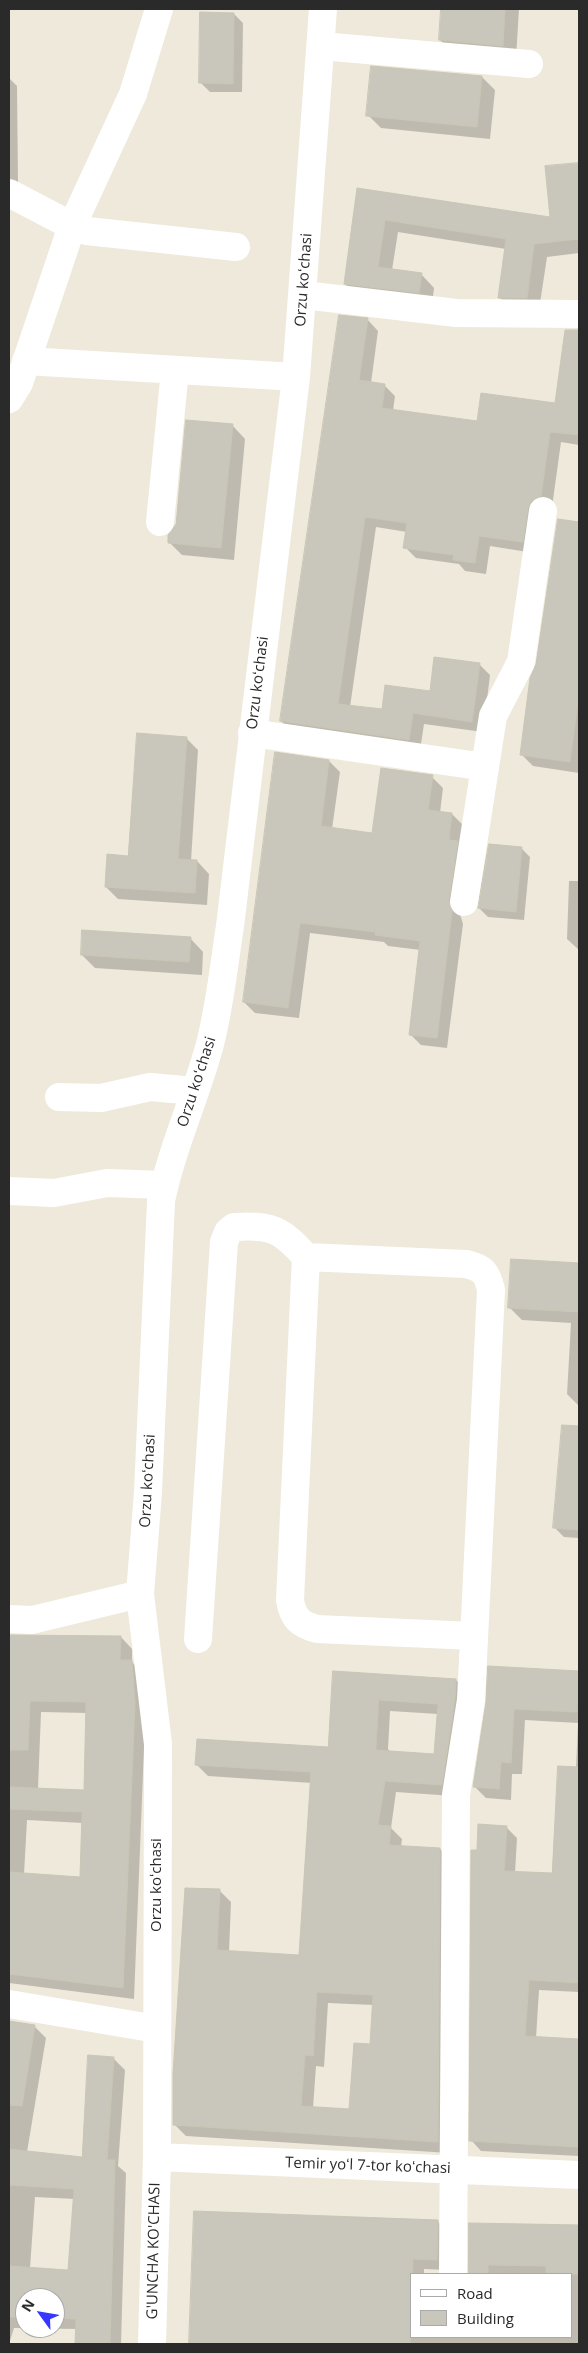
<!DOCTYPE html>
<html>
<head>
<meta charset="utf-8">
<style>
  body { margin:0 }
  #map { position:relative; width:588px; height:2353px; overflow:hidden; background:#eee9db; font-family:"Open Sans",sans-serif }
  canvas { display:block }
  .frame { position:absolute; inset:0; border:10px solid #2a2a2a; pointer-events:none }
  .legend { position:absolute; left:410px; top:2273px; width:162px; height:65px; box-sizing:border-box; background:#fff; border:1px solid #aaa; margin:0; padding:6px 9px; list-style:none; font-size:15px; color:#2a2a2a }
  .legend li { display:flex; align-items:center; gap:10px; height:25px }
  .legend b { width:25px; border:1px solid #aaa }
  .north { position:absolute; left:15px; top:2288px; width:50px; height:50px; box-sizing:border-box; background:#fff; border:1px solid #aaa; border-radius:50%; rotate:302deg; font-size:14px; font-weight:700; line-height:20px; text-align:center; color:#2a2a2a }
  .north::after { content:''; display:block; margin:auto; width:18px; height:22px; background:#3738ff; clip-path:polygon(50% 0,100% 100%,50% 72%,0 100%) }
</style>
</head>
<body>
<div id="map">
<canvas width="588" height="2353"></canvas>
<div class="frame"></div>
<ul class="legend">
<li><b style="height:6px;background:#fff"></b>Road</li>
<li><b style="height:14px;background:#c9c6bb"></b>Building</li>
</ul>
<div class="north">N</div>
</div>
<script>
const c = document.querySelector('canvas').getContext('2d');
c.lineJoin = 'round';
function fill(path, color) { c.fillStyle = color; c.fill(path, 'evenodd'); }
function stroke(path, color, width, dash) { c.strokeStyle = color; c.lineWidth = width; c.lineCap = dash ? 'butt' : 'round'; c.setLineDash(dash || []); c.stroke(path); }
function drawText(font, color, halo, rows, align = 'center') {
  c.font = font + ' "Open Sans",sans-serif'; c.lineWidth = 5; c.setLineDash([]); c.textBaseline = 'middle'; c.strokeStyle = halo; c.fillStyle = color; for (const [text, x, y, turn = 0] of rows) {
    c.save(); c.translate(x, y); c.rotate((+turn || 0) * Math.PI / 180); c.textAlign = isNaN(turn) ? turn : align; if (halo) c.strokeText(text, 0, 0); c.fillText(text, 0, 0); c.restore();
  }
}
const shadow = new Path2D(`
  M442,9h77l-3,49 -63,-5 -13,-13z
  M234,14l9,9 -1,69h-32l-9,-9z
  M482,77l13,13 -5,49 -109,-11 -13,-13z
  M9,78l8,8 1,96h-9z
  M579,164v89l-32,4 -8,53h-27l-13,-13 7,-48 -108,-17 -6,38 29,4 13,14 -2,17 -74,-8 -13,-13 13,-94 194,28 -6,-51z
  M367,319l11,12 -7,52 13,2 11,11 -2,15 85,12 78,-19 10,-71 13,2v110l-18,-3 -9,65 -18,46 -44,-7 -4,28 -21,-3 -6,-7 -43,-6 -11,-11 2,-15 -31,-5 -26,180 33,4 48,-19 48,-28 11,11 -7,57 -59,-8 -4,27 -128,-19 -11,-11z
  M232,425l13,14 -11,121 -52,-5 -13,-13 8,-18z
  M559,521l20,3v249l-46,-7 -12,-12 17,-89z
  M186,738l12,12 -7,111h6l12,13 -2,31 -89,-6 -12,-12 24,-30z
  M329,761l11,11 -8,57 42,5 58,-57 11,11 -3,25 12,1 11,11 -4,86 4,13 -16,124 -26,-3 -11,-11 11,-84 -33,-4 -4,-4 -74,-9 -11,85 -44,-5 -11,-11z
  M521,848l9,9 -6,63 -36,-3 -9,-9z
  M569,881h10v69l-12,-11z
  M190,938l13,14 -1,23 -107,-7 -13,-13z
  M512,1261l67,3v142l-12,-12 4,-71 -49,-3 -12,-12z
  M561,1449l18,2v87l-15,-1 -9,-9z
  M9,1636l112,1 11,12v13l11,11 3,25 -12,301 -125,-16zM41,1712l46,1 -2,78 -47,-2zM27,1820l56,3 -2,55 -57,-4z
  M578,1672l1,320 -40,-2 -3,48 43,2v116l-98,-5 -10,-11 35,-313 11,11 -2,35 38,2 23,-107 2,-45 -53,-3 -3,54h-10l-1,26 -25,-2 -12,-12 14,-83z
  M334,1673l122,7 11,12 -14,104 -57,-4 -5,36 11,11 -1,8 39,2 11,12 -2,292 -263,-17 -12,-12 45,-234 12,12 -2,50 71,5 12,-174 -104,-7 -12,-12 133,-15zM390,1711l48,3 -2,42 -46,-4 -2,-3zM328,2003l46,2 -3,40 -21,65 -37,-2 3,-42 8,1z
  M9,2021l25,5 12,12 -19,114 56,6 30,-100 12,12 -7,96 8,7 -5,171h-44v-15l-63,-1 -5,16zM35,2197l40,2 -6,72 -39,-3zM25,2298h30v30h-30z
  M195,2213l242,8 11,11v38l-24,-1v5h-12v63h160v-63h-102v-50l109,2v118h-389z`);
const building = new Path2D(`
  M441,9h64l-2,37 -64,-6z
  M200,12l34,1 -1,71 -34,-1z
  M371,66l111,10 -5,51 -111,-11z
  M579,163v76l-45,5 -7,54h-29l8,-59 -121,-19 -7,47 44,6 -3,20 -75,-9 13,-96 193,29 -5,-51z
  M339,315l29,3 -9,62 26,4 -3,24 95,13 4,-28 74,10 10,-73h14v105l-29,-3 -9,64 -10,5 -3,7 -5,34 -44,-6 -4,27 -22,-3 1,-5 -51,-7 4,-25 -42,-6 -27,187 44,5 3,-24 45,6 4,-34 46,6 -8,59 -59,-9 -4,27 -129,-19z
  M186,420l47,4 -12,124 -53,-5v-8l8,-11z
  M558,519l21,3v172l-9,68 -50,-7 10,-77 6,-14z
  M137,733l50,4 -9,122 19,1 -2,33 -90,-6 2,-33 21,2z
  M275,752l54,8 -8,66 51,7 9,-65 52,7 -5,35 24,3 -3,27 9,1 -9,59 3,12 -15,126 -28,-3 11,-94 -45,-6 1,-3 -76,-9 -12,85 -45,-6z
  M489,844l33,3 -6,65 -38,-4z
  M82,930l109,7 -2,25 -108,-7z
  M511,1259l68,4v49l-71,-4z
  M562,1425l17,1v104l-26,-2z
  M9,1635l112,1 -1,24h12l3,43 -12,285 -114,-14v-102l71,5 2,-65 -73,-3v-22l75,3 2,-88 -56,-1 -2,49h-19z
  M488,1666l91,5 -2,41 -63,-3 -3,54 -10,-1 -2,27 -26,-2 13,-85z
  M333,1671l123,8 -1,19 -13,87 -57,-4 -7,44 13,1 -2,19 51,3 -2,294 -265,-17v-51l12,-186 35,1 -3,61 82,5 12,-183 -116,-7 2,-26 131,8zM379,1700l59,4 -4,50 -58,-4zM317,1992l56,3 -3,49 -16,-1 -5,66 -48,-3 4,-51 8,1z
  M558,1766l21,1v216l-50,-3 -4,56 54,3 -1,108 -109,-6 2,-291h6l1,-26 29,2 -3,45 48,2z
  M9,2021l26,4 -13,81 -13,-1z
  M88,2055l26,2 -7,103h8l-5,184h-35l1,-25 -21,-1v-20h-30v19h-16v-51l59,4 6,-81 -65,-4v-36l73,8z
  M194,2211l244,9 -1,40 -24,-1 -3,85h-221z
  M469,2223l110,2v49h-33v-8l-58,-1v9h-19z`);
const minor = new Path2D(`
  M321,46l208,18
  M9,193l63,33 15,5 149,16
  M304,295l152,18 123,1
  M26,361l270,16
  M9,399l10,-16 53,-157 61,-132 26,-85
  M160,522l15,-152
  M252,733l233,34 8,-51 28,-54 22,-151
  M464,902l21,-135
  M59,1097l42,1 49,-11 45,4
  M9,1191l45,2 53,-10 57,2
  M9,1619l23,1 108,-26
  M198,1639l26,-397 4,-10 6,-5c37,-3 48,3 72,30
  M9,2004l148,25
  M157,2157l422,18
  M453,2274l3,-479 15,-95 20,-410c-4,-18 -8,-22 -25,-26l-160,-7 -16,343c3,18 9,24 27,29l157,7
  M152,2344l5,-187 1,-413 -18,-150 8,-102 13,-291c11,-54 35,-104 49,-157 10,-39 14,-79 20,-118l66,-549 27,-368`);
const streetNames = [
  ["Orzu koʻchasi",304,280,-86],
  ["Orzu koʻchasi",258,683,-83],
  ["Orzu koʻchasi",197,1082,-72],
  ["Orzu koʻchasi",148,1481,-87],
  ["Orzu koʻchasi",157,1885,-90],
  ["Temir yoʻl 7-tor koʻchasi",368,2166,2],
  ["G'UNCHA KO'CHASI",154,2251,-89]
];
fill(shadow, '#0003');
fill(building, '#c9c6bb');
stroke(building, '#c9c6b4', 1);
stroke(minor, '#fff', 28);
drawText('15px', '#2a2a2a', '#fff', streetNames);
</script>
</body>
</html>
